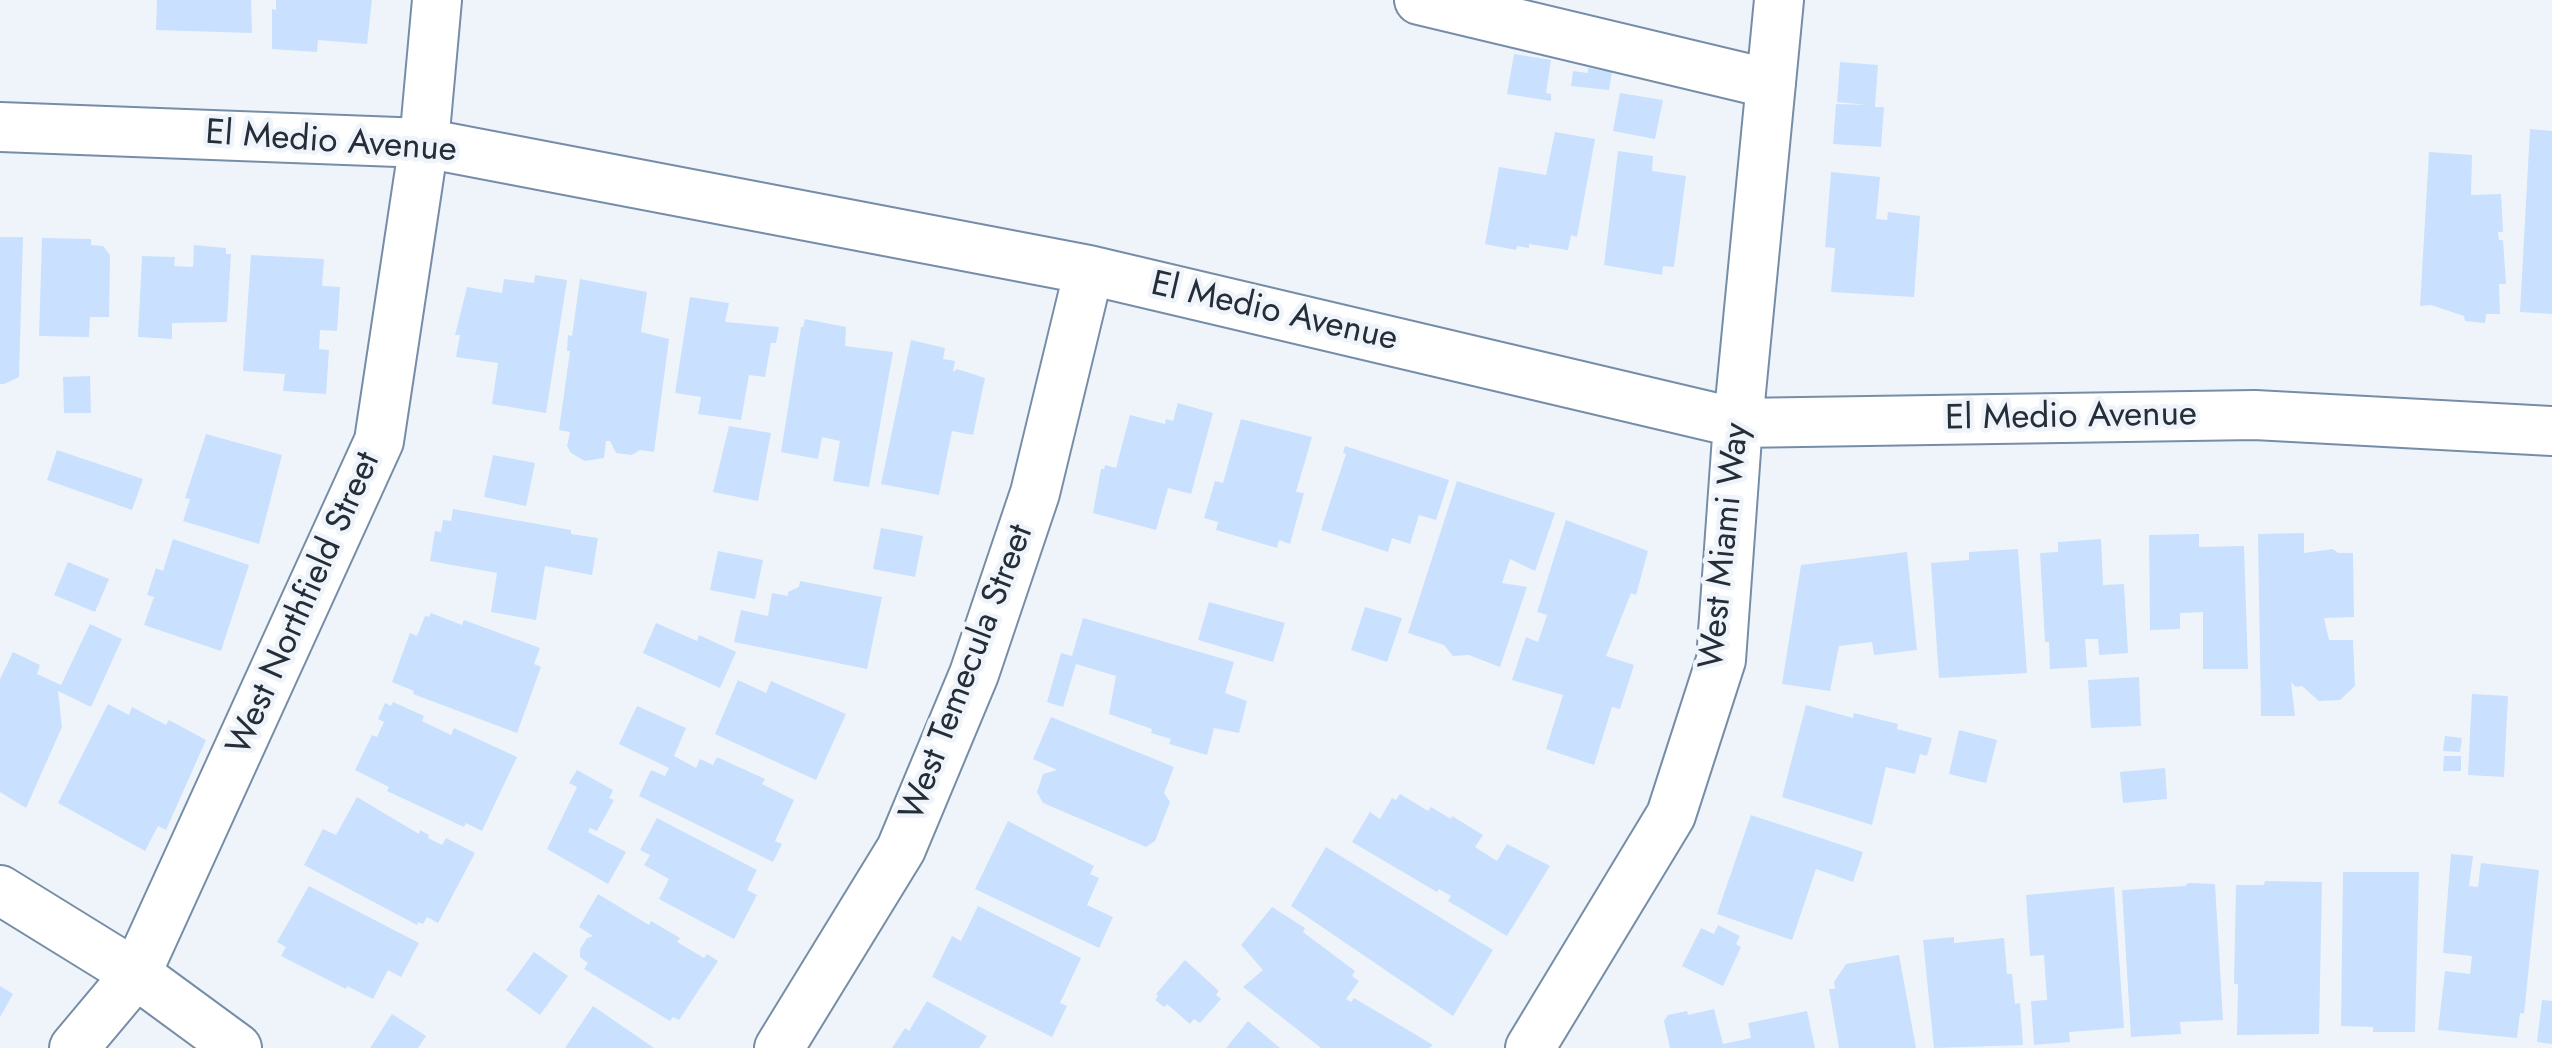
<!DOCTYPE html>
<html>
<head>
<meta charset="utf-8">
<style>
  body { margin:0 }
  canvas { display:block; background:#eff4fa }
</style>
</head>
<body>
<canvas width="2552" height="1048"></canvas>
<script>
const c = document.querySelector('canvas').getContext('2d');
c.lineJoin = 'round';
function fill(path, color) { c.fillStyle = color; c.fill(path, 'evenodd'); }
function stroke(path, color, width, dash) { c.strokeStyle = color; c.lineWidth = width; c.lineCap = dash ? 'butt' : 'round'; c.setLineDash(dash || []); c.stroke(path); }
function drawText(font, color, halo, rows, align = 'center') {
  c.font = font + ' Jost,sans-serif'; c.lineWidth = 9; c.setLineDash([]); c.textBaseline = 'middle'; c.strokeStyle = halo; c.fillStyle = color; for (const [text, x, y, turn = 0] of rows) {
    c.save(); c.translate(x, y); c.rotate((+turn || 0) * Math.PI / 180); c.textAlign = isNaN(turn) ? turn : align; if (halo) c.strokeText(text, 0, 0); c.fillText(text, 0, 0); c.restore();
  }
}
const building = new Path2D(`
  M157,0h94l1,33 -96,-3z
  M276,0h96l-5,44 -49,-4 -1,12 -45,-3v-40l4,1z
  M1514,54l37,6 -5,33 5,1v7l-44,-7z
  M1840,62l38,3 -3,42h9l-3,40 -48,-3 3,-40 32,1 -31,-3z
  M1588,68l24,4 -3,18 -38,-4 2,-15 15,2z
  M1620,93l43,7 -8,39 -42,-8z
  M2530,129l22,2v183l-32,-2z
  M1555,132l40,7 -18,98 -6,-2 -3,15 -39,-6v4l-12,-2 -1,4 -31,-6 14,-77 47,8z
  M1618,151l35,5 -1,15 34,5 -12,91 -11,-1 -1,9 -58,-10z
  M2429,152l43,3 -1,40 30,-1 2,38h-5l1,8h4l3,44h-7l1,30h-14l-1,9 -20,-2 -1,-5 -33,-11 -11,1z
  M1831,172l49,5 -4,42 11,1 1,-8 32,4 -6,81 -83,-5 4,-44 -10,-1z
  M0,237h23l-4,140 -15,7h-4z
  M42,238l49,1v6l12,1 7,9 -1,62h-19l-1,20 -50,-1z
  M194,245l32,3v6h5l-4,68 -55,1v16l-34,-2 4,-81 33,1 -1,9 19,1z
  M251,255l73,4 -2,27 18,1 -3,44 -17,-1 -1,19 10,1 -3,44 -43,-3 2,-17 -42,-3z
  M535,275l32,5 -21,133 -54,-9 6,-41 -42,-6 4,-22h-5l12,-48 35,6 2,-14 30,4z
  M580,279l67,13 -6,40 28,7 -15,113 -14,-2 -8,5 -16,-2 -6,-12h-4l-2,17 -19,3 -14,-8 -4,-7 3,-14 -11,-2 11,-79h-3l1,-16 4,1z
  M690,297l39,6 -4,19 54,5 -3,16h-5l-6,34 -16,-2 -8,45 -43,-6 3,-17 -26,-4z
  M805,319l41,8 -1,19 48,6 -24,135 -36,-6 7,-40 -18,-4 -4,22 -37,-7 20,-125h2z
  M911,340l34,8 -2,11 12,2 -2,11 4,-3 28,9 -12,57 -21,-4 -13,64 -58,-11z
  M90,376l1,37h-27l-1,-36z
  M1178,403l35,10 -22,81 -23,-6 -12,42 -63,-17 8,-44h3l1,-4 11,3 14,-53 35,9 1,-5 7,2z
  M1241,419l71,18 -16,55 8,1 -14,51 -11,-4 -2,8 -61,-18 2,-8 -14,-4 11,-37 8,2z
  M729,426l42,7 -13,68 -45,-9z
  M206,434l76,21 -23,89 -76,-23 7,-22 -5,-1z
  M1345,446l104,34 -13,40 -17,-5 -9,29 -18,-6 -4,14 -67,-22 25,-76 -3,-1z
  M57,450l86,29 -11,31 -85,-30z
  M493,455l42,8 -9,43 -42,-9z
  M1457,481l98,32 -20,58 -25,-12 -8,24 25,4 -27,80 -31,-12 -16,1 -9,-11 -36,-12z
  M453,509l118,21v4l27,4 -6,37 -47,-9 -9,54 -45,-8 6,-39 -67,-12 5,-30 6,1 2,-12 8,1z
  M1566,520l82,31 -12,44 -5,-2 -25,63 28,9 -14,44 -8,-2 -18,58 -48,-16 17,-54 -51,-15 14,-43 12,5 9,-27 -10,-3z
  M881,528l42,8 -8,41 -42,-8z
  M2304,533v20l29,-4 5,4h15l1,64 -30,1 5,22h24l2,46 -15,14 -21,1 -17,-15 -6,1 -5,-5 4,34h-34l-3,-182z
  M2199,534v13l45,-1 4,123h-45v-57l-23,1v16l-30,1 -1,-95z
  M173,539l76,26 -28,86 -77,-26 10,-28 -7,-2 9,-27 7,3z
  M2101,539l2,46 21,-1 4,69 -29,2 -1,-16h-13l2,28 -37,2 -1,-27h-4l-5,-89 18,-1v-10z
  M2018,549l9,124 -88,5 -8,-115 38,-3v-8z
  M718,551l45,9 -8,39 -45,-9z
  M1907,552l10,98 -43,5 -2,-13 -33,4 -9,45 -48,-7 19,-119z
  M68,562l41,17 -14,33 -41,-17z
  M800,581l82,16 -15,72 -133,-27 7,-32 27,6 4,-23 16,3v-4l11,-5z
  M1209,602l76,21 -12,39 -75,-22z
  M1365,607l37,11 -15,44 -36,-12z
  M431,613l31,12 2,-5 76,28 -6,16 7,3 -24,66 -104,-39 1,-3 -22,-9 18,-49 7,3 8,-20 4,1z
  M1083,618l151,44 -9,31 22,8 -8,32 -25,-5 -7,27 -38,-11 2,-5 -20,-6 1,-4 -43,-15 7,-38 -40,-12 -13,43 -16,-5 14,-49 11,3z
  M656,623l41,18 2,-6 37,17 -16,36 -77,-35z
  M90,624l32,15 -31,68 -33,-16 4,36 -36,81 -26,-16v-113l13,-27 27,13 -3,9 24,11z
  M2139,677l2,49 -50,2 -3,-48z
  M738,680l28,13 5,-12 75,33 -30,66 -101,-46z
  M2472,694l36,2 -4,81 -36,-2z
  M393,702l31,14 -2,5 29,14 3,-7 63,29 -35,74 -16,-8 -2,4 -77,-36 2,-4 -34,-17 17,-35 5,2 7,-15 -6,-3 7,-16 6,3z
  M108,704l21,11 3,-8 34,18 3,-5 37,20 -40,90 -8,-4 -13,25 -87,-48z
  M1806,705l47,13 1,-5 44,11 -1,5 35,9 -5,18 -7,-2 -5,20 -29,-7 -14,58 -90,-28z
  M637,706l49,22 -12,28 22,12 4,-9 13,6 4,-8 48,22 -3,5 32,16 -19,41 7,3 -9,18 -134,-66 12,-26 14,6 4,-8 -50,-24z
  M1051,717l123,50 -10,26 6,9 -15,39 -9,6 -103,-44 -6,-11 6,-18 14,-4 -24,-11z
  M1959,730l38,10 -11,43 -37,-9z
  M2445,736l17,2 -2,14 -17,-1z
  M2444,756h17v15h-18z
  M2165,768l2,31 -44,4 -3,-31z
  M577,770l36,20 -4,8 5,2 -17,31 -7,-3 -2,4 38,20 -18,32 -61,-35 30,-62 -8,-4z
  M1400,794l28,17 3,-4 20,12 1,-3 31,19 -8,12 22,14 10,-17 43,22 -43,70 -59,-35 3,-5 -12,-7 -2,3 -85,-50 18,-30 10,7 12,-21 4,2z
  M357,797l62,37 1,-4 9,5 -1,3 14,7 4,-7 29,15 -37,70 -11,-6 -4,7 -5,-2 -1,3 -113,-60 19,-36 13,6z
  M1751,815l112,37 -10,30 -37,-13 -24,71 -75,-26z
  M657,818l100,52 -10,20 10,5 -23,44 -75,-40 10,-20 -25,-14 6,-10 -10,-5z
  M1008,821l86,45 -4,8 9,4 -12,27 26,12 -14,31 -124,-59z
  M1326,847l167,103 -40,66 -162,-110z
  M2451,854l22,2 -4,30 9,1 3,-24 58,7 -15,144 -4,-1 -3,25 -79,-8 7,-59 25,3 2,-18 -29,-3z
  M2343,872h76l-4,160h-42v-5l-32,-1z
  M2265,881l57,1 -3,152 -82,1 1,-51h-4l2,-99h28z
  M2188,883l27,1 8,136 -43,2 1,12 -50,3 -9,-147 63,-4z
  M309,886l110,57 -18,34 -13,-7 -15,29 -26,-13 -1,3 -65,-33 5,-9 -9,-5z
  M2114,887l10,141 -55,4 1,10 -36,3 -3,-44 16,-1 -3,-45 -14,1 -4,-61z
  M598,894l51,31 2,-4 29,17 -3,4 27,16 3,-4 11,7 -39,59 -6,-3 -3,4 -86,-52 4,-6 -8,-6v-8l7,-11 6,-2 -14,-9z
  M978,906l103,52 -21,45 7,3 -15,31 -120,-60 20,-41 9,5z
  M1272,907l33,21 -2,4 52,39 -3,5 7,5 -13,18 5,3 3,-4 79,47 -4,3h-108l-78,-61 20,-17 -22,-25z
  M1718,925l22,11 -4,8 5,3 -18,39 -41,-20 19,-38 13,6z
  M1954,937v6l50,-5 3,36h5l3,30 5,-1 3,42 -89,3 -11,-108z
  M534,952l34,24 -28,39 -34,-25z
  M1899,955l17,93h-77l-10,-59h6l-1,-7 12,-18z
  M1185,960l34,31 -3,4 5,4 -21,24 -6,-4 -4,5 -23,-20 -3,3 -9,-7 3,-4 -2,-2z
  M0,986l13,8 -13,23z
  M2542,1000l10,1v43l-15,-2z
  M927,1001l60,35 -8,12h-87l13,-20 4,3z
  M593,1006l61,42h-89z
  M1714,1009l9,35 28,-6 -3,-15 59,-12 8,37h-145l-6,-27 4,-6 19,-4 1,4z
  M392,1014l34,22 -8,12h-48z
  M1248,1021l32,27h-54z`);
const minor = new Path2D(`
  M1419,0l352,84
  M0,127l424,16 665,127 649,153 517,-8 297,16
  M0,890l136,84 101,74
  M74,1048l62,-74 243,-533 45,-298 13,-143
  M779,1048l122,-199 73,-175 61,-181 54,-223
  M1530,1048l141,-233 50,-155 17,-237 41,-423`);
const streetNames = [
  ["El Medio Avenue",331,143,4],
  ["El Medio Avenue",1274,313,13],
  ["El Medio Avenue",2071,418,-1],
  ["West Miami Way",1726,546,-84],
  ["West Northfield Street",305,604,-66],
  ["West Temecula Street",968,673,-69]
];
fill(building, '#c9e1fe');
stroke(minor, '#768da8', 52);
stroke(minor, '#fff', 48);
drawText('35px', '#242d38', '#eff4fa', streetNames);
</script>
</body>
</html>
